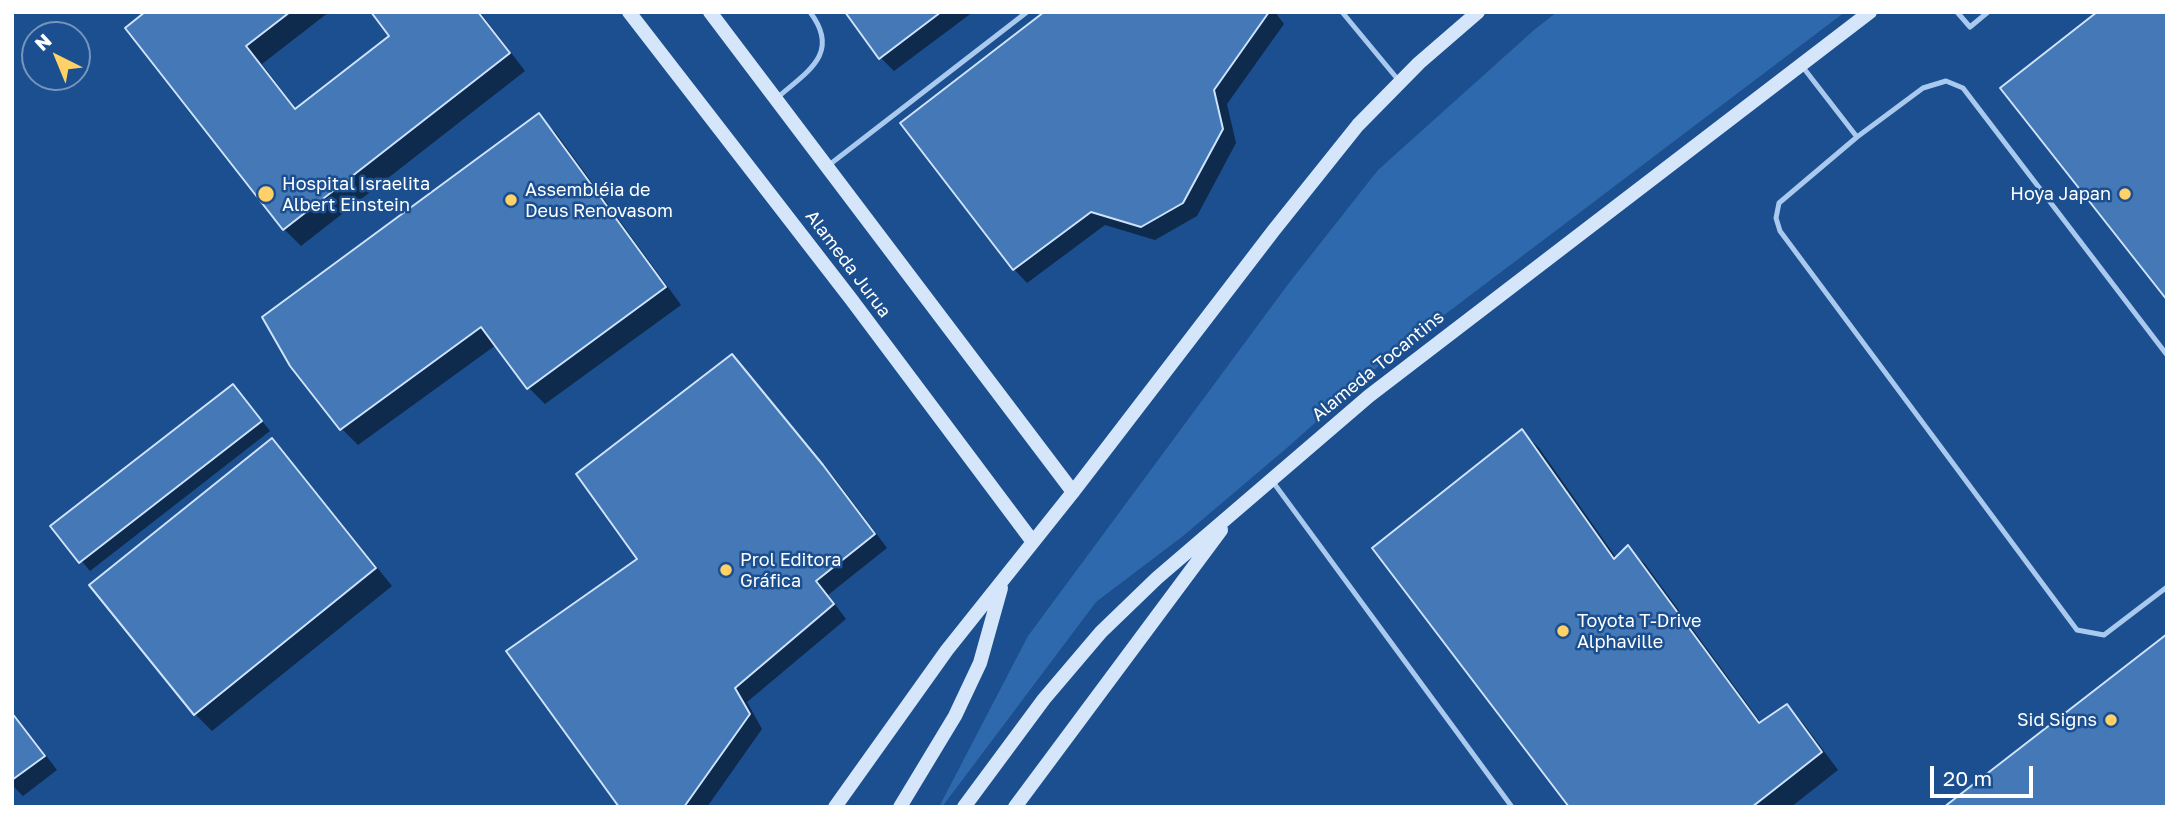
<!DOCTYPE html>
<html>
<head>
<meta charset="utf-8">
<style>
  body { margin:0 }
  #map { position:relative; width:2179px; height:819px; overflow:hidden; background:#1b4f8f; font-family:"Golos Text",sans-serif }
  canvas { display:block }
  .frame { position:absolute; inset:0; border:14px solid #fff; pointer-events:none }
  .north { position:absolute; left:21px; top:21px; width:70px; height:70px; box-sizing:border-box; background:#1b4f8f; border:2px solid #7695bc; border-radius:50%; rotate:317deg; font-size:19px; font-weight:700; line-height:28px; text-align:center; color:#fff }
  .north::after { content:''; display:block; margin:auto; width:24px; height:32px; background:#ffd166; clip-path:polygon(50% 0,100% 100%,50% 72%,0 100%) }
  .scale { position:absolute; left:1930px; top:766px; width:103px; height:32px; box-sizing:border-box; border:4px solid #fff; border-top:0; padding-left:9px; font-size:21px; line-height:24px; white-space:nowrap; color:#fff; -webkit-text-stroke:5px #1b4f8f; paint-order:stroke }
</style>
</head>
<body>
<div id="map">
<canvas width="2179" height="819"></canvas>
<div class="frame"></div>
<div class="north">N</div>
<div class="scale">20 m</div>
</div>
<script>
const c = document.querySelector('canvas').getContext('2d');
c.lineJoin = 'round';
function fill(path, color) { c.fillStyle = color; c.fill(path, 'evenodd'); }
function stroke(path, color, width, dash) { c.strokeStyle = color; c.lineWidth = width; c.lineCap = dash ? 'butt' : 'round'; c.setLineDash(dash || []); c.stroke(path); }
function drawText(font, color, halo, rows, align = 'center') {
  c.font = font + ' "Golos Text",sans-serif'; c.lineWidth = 5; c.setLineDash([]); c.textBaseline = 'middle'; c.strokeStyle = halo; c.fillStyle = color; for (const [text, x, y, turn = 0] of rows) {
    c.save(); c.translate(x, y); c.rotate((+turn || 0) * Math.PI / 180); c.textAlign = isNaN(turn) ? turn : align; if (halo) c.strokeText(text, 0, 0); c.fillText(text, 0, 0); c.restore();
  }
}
const green = new Path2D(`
  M1557,12h288l-455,344 -102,91 -105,89 -87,66 -154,205h-3l89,-171 261,-353 89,-113 156,-140z`);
const shadow = new Path2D(`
  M148,12h181l-67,52 35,46 95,-74 -19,-24h107l45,59 -224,175 -17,-17 -156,-201z
  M847,12h126l-79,59 -14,-14z
  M1047,12h228l9,12 -57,80 9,39 -39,73 -42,24 -50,-15 -78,58 -13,-14z
  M539,116l17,17 125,172 -136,99 -17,-17 -32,-42 -138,100 -17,-17z
  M732,356l105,125 50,67 -59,47 18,24 -99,83 15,27 -55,78h-85l17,-248z
  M242,396l28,35 -180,140 -37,-45z
  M1522,431l17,17 78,111 11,-11 17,16 117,160 24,-18 17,17 35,47 -47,37h-220z
  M271,440l17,17 104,129 -180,145 -17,-17z
  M12,711l45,59 -34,26 -11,-11z`);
const building = new Path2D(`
  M145,12h145l-44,34 49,63 94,-73 -18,-24h107l32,41 -227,177 -158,-202z
  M845,12h96l-62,47z
  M1044,12h225l-55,78 9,39 -40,74 -42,24 -50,-15 -78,58 -113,-147z
  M2097,12h70v288l-167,-212z
  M539,113l127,174 -139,102 -46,-62 -141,103 -50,-64 -28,-49z
  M732,354l91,111 52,69 -59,47 18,23 -99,84 15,26 -66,93h-65l-113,-156 131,-92 -61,-85z
  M233,384l29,37 -183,142 -29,-37z
  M1522,429l92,130 14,-14 131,178 28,-19 35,48 -70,55h-183l-197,-259z
  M272,438l104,130 -182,147 -105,-130z
  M2167,634v173h-223z
  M12,713l33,43 -33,24z`);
const lane = new Path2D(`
  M1342,12l58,70
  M1957,12l13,15 18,-15
  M1802,66l55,71
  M778,97c30,-26 63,-44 32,-85
  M829,165l198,-153
  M2167,355l-204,-267 -17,-7 -23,7 -66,49 -78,66 -3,15 4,13 297,399 27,5 63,-48
  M1273,482l239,325`);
const secondary = new Path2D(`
  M629,12l222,287 182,243
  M710,12l363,480
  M835,807l112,-157 126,-158 201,-262 84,-105 61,-62 59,-51
  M900,807l55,-91 25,-53 21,-75
  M964,807l80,-108 57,-67 56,-54 212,-182 501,-384
  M1015,807l206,-277`);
const markers = [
  [266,194,9,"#ffd166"],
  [2125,194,7,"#ffd166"],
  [511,200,7,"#ffd166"],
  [726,570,7,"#ffd166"],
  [1563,631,7,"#ffd166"],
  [2111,720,7,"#ffd166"]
];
const poiNames = [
  ["Hospital Israelita",282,184],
  ["Albert Einstein",282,205],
  ["Assembléia de",525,190],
  ["Deus Renovasom",525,211],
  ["Hoya Japan",2111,194,"right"],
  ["Prol Editora",740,560],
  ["Gráfica",740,581],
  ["Toyota T-Drive",1577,621],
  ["Alphaville",1577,642],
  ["Sid Signs",2097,720,"right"]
];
const streetNames = [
  ["Alameda Jurua",848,264,53],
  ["Alameda Tocantins",1378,366,-39]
];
fill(green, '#2e69ad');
fill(shadow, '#0007');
fill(building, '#4478b7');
stroke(building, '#cfe3fa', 2);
stroke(lane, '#a9c9ee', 5);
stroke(secondary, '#d6e6fa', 14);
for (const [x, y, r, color] of markers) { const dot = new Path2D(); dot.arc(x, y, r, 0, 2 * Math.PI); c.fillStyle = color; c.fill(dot); stroke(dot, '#1b4f8f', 2.5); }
drawText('18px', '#fff', '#1b4f8f', poiNames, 'left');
drawText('18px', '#fff', '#1b4f8f', streetNames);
</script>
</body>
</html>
